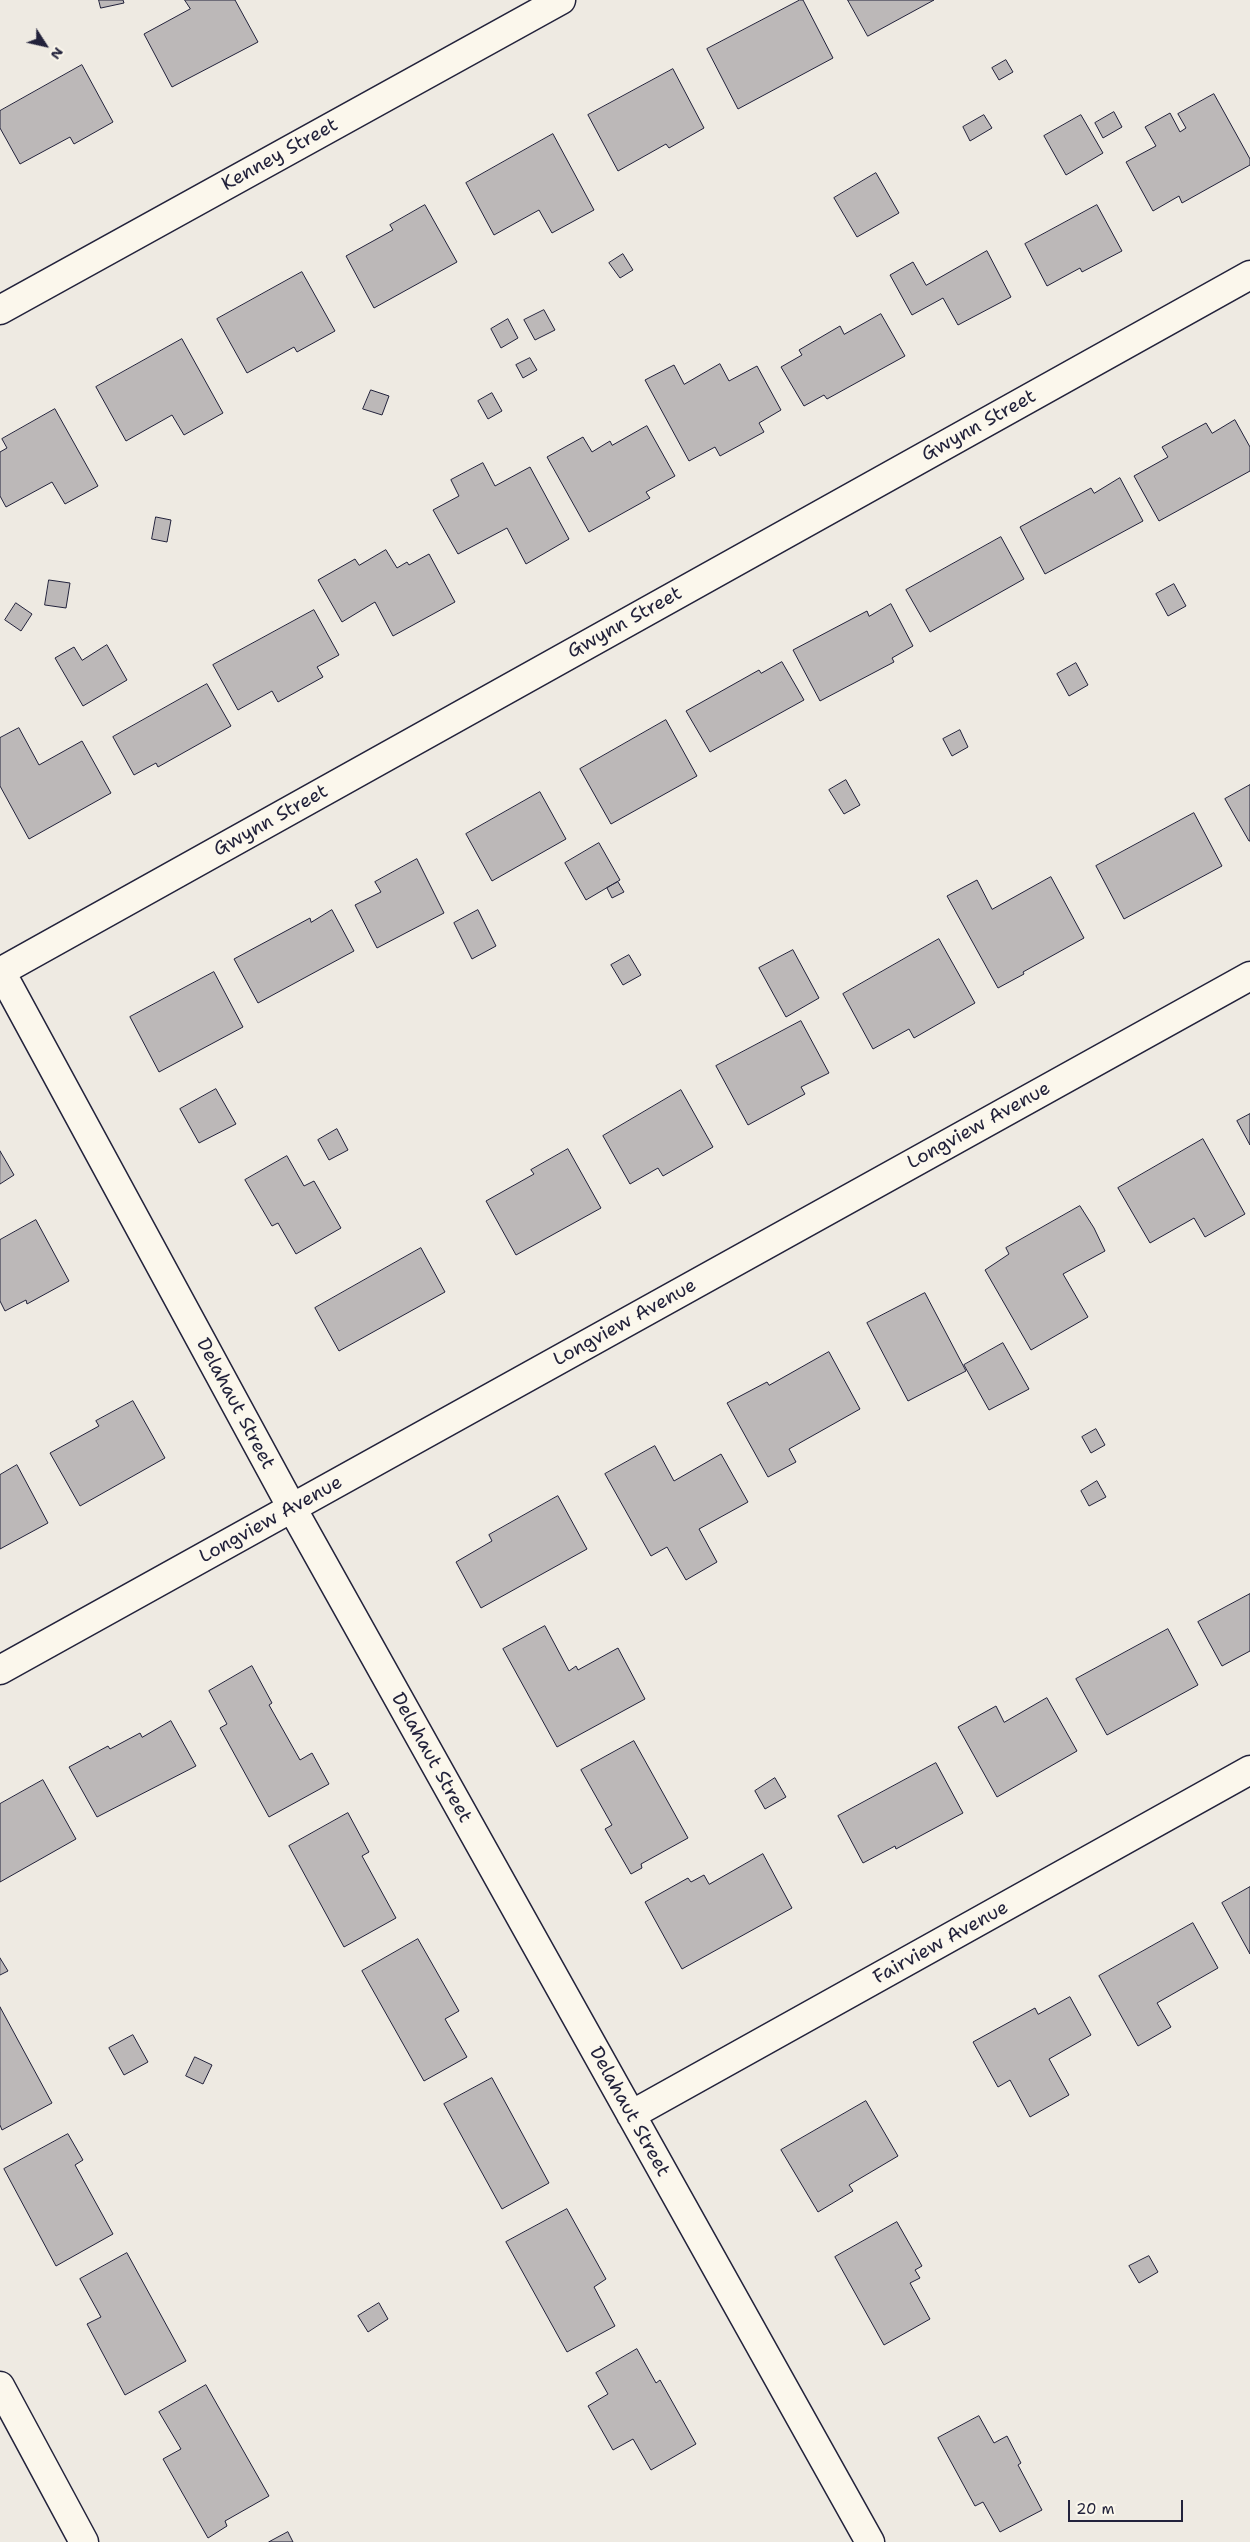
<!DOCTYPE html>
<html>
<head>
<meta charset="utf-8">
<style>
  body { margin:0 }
  #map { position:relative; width:1250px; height:2542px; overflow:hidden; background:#eeeae2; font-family:"Shantell Sans",sans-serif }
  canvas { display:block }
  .north { position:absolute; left:20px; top:20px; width:50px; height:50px; -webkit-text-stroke:4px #fbf7ec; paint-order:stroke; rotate:125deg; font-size:14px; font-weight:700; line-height:20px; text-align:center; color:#22223b }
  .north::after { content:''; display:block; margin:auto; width:18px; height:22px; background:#22223b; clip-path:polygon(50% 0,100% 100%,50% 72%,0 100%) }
  .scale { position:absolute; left:1068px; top:2500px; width:115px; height:22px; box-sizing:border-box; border:2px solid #22223b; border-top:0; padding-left:6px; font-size:15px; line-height:18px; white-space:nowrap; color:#22223b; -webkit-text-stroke:4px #fbf7ec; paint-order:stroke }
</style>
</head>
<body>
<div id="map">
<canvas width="1250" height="2542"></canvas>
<div class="north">N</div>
<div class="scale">20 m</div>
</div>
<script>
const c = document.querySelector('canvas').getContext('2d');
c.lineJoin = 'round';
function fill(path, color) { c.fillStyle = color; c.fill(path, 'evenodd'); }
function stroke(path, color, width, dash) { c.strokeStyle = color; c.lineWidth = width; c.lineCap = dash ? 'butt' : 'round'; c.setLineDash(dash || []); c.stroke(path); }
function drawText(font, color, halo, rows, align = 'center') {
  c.font = font + ' "Shantell Sans",sans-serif'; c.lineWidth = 4; c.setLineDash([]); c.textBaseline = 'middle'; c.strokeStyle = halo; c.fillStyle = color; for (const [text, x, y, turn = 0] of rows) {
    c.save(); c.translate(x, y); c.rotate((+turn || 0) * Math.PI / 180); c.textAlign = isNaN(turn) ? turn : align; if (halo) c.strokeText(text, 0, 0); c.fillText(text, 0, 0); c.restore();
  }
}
const building = new Path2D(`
  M99,0h24l1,3 -23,5z
  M185,0h50l23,42 -86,45 -28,-53 46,-25z
  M800,0h3l30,58 -95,51 -31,-60z
  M848,0h86l-66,36z
  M1006,60l7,12 -14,8 -7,-12z
  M82,65l31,57 -39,22 -4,-7 -50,27 -20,-36v-17z
  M673,69l31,59 -35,20 -3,-4 -48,27 -30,-56z
  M1214,94l36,65v6l-68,38 -3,-7 -26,15 -27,-49 30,-16 -11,-19 25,-14 10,19 6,-4 -8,-14z
  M1114,112l8,15 -19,11 -8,-15z
  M984,115l8,13 -22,13 -7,-14z
  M1081,115l22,38 -37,22 -22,-39z
  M553,134l41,76 -42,23 -13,-23 -45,25 -28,-52z
  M876,173l23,40 -42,24 -23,-39z
  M425,205l32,57 -83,46 -28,-52 47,-26 -3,-5z
  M1097,205l25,46 -40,21 -2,-4 -33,18 -22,-42z
  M987,251l24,46 -53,28 -15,-27 -31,17 -22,-40 23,-13 13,23z
  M623,254l10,16 -13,8 -11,-15z
  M302,272l33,59 -38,21 -3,-5 -47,26 -30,-54z
  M544,310l11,20 -20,10 -11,-20z
  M881,314l24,42 -78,43 -3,-4 -20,11 -23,-39 21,-12 -3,-5 41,-24 4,8z
  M508,319l10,19 -17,10 -10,-19z
  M182,339l41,74 -39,22 -12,-20 -46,26 -30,-54z
  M530,358l7,12 -14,8 -7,-13z
  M720,364l9,17 28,-15 24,44 -22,13 5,9 -44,24 -5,-9 -26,14 -44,-81 29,-15 10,19z
  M371,390l18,6 -7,19 -19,-6z
  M492,393l10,18 -14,8 -10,-18z
  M55,409l43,77 -33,18 -13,-22 -46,25 -6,-11v-44l7,-4 -5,-9z
  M1235,420l15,27v24l-91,50 -25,-45 34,-19 -6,-10 44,-24 6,10z
  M647,426l28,50 -29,16 4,6 -61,34 -42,-75 36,-20 9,15 18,-11 2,4z
  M483,463l12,23 35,-19 39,72 -43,25 -19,-36 -49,26 -25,-44 26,-14 -8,-16z
  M1120,478l23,43 -98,53 -25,-47 71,-39 3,5z
  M156,517l15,3 -4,22 -15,-3z
  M1001,537l23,42 -94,53 -24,-42z
  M386,550l11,18 10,-6 2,3 20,-11 26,48 -62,34 -18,-34 -33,20 -24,-42 37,-21 4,6z
  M49,580l21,3 -4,25 -21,-3z
  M1174,584l12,22 -18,10 -12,-22z
  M16,603l16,11 -11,17 -16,-11z
  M891,604l22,42 -21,12 2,4 -74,39 -27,-51 74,-39 2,5z
  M314,610l25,45 -22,12 6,10 -45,25 -6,-11 -34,19 -25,-45z
  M107,645l20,35 -44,26 -28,-48 19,-11 8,13z
  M782,662l22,38 -94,52 -24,-41 73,-41 2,3z
  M1076,663l12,22 -19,11 -12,-22z
  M207,684l24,42 -73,41 -2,-4 -22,12 -21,-38z
  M666,720l31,56 -86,48 -31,-55z
  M19,728l20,37 43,-24 29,52 -82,46 -29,-53v-48z
  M960,730l8,17 -16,9 -9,-17z
  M846,780l14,25 -16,9 -15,-24z
  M1250,785v56h-1l-24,-42z
  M540,792l26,47 -74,42 -26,-47z
  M1194,813l28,53 -98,53 -28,-53z
  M599,843l21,37 -34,20 -21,-37z
  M417,859l27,54 -67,35 -22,-43 26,-13 -6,-10z
  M1051,877l33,61 -61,34 1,2 -26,14 -51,-92 30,-16 15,29z
  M618,882l6,10 -12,6 -5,-10z
  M332,910l22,41 -96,52 -24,-44 76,-41 1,4z
  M478,910l18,36 -24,13 -18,-36z
  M939,939l36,64 -61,35 -5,-9 -36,20 -30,-55z
  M793,950l26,48 -33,19 -27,-49z
  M629,955l12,20 -18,10 -12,-20z
  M214,972l29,55 -84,45 -29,-55z
  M801,1021l28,52 -28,14 4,7 -57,31 -32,-59z
  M216,1089l20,35 -37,19 -19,-34z
  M681,1090l32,57 -50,29 -5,-8 -28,16 -27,-48z
  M1250,1114v31l-13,-24z
  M337,1129l11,21 -19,10 -11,-20z
  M1203,1139l42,75 -40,23 -11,-19 -44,25 -32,-55z
  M568,1149l33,59 -85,47 -30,-54 48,-27 -3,-4z
  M0,1151l14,24 -14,9z
  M287,1156l17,30 10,-5 27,47 -45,26 -18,-31 -6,3 -27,-46z
  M1080,1206l14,22 11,23 -42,23 25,43 -57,33 -46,-80 24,-16 -3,-6z
  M36,1220l33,61 -42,23 -1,-4 -21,11 -5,-10v-61z
  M421,1248l24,44 -106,59 -24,-43z
  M925,1293l41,78 -58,30 -41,-78z
  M1003,1343l26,46 -40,21 -25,-45z
  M829,1352l31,57 -71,40 7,13 -28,15 -41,-74 40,-21 2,3z
  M133,1401l32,57 -85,48 -30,-53 49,-27 -3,-5z
  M1096,1429l9,16 -14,8 -9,-16z
  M655,1446l19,35 47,-27 27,48 -49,27 18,33 -31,18 -19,-33 -16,9 -46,-82z
  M17,1465l31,58 -48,26v-74z
  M1097,1481l9,16 -17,9 -8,-15z
  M558,1496l29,53 -106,59 -25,-46 36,-21 -3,-6z
  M1250,1594v57l-28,15 -24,-44z
  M545,1626l24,45 7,-5 2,4 40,-22 27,51 -88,48 -54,-98z
  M1168,1629l30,56 -91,50 -31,-56z
  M252,1666l20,37 -3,2 31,55 12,-7 17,31 -60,33 -49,-89 7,-4 -18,-33z
  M1047,1698l30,53 -80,46 -39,-70 38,-21 8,16z
  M171,1721l25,45 -99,51 -28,-50 39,-21 2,3 30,-16 2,4z
  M634,1741l54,97 -47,26 1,4 -11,6 -26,-45 7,-4 -31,-55z
  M936,1763l27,50 -67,36 -1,-3 -32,17 -25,-47z
  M775,1778l11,19 -21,12 -10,-18z
  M43,1780l33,59 -76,43v-78z
  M348,1813l21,39 -7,4 34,62 -52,29 -55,-101z
  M763,1854l29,54 -110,61 -37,-67 43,-24 3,4 13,-7 5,9z
  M1250,1887v67l-28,-51z
  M1193,1923l25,45 -61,35 14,24 -33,19 -39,-70z
  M418,1939l41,72 -14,8 22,38 -43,24 -62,-110z
  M0,1958l8,13 -8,4z
  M1070,1997l21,38 -42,24 20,36 -39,22 -20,-37 -12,7 -25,-45 62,-34 3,6z
  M0,2007l52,96 -50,27 -2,-5z
  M133,2035l15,27 -24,13 -15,-27z
  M195,2057l17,8 -9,19 -17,-8z
  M492,2078l57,105 -47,26 -58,-105z
  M866,2101l32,55 -49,29 4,6 -35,21 -37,-62z
  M68,2134l15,26 -8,5 38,69 -57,32 -52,-97z
  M567,2209l39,70 -12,8 21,39 -48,26 -61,-110z
  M897,2222l25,44 -7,4 5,8 -10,5 20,36 -46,26 -49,-88z
  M127,2253l59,108 -61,34 -38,-71 14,-7 -21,-38z
  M1149,2256l9,16 -19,11 -10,-17z
  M379,2303l9,16 -20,13 -10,-16z
  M637,2349l19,34 4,-3 36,64 -45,26 -18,-31 -20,11 -25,-44 20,-12 -12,-21z
  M206,2385l63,111 -44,25 2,5 -19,12 -45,-79 18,-10 -22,-37z
  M979,2416l15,27 13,-7 14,27 -3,2 24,45 -42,22 -17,-30 -8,4 -37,-68z
  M288,2532l5,10h-24z`);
const minor = new Path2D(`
  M0,310l561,-310
  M0,970l292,538 578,1034
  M0,972l1250,-697
  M0,1670l1250,-694
  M631,2115l619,-345
  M0,2386l84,156`);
const streetNames = [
  ["Kenney Street",280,155,-29],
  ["Gwynn Street",979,426,-29],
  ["Gwynn Street",625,623,-29],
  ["Gwynn Street",271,821,-29],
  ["Longview Avenue",979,1126,-29],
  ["Longview Avenue",625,1323,-29],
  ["Delahaut Street",235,1404,62],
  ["Longview Avenue",271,1520,-29],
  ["Delahaut Street",431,1758,61],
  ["Fairview Avenue",941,1943,-29],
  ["Delahaut Street",629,2112,61]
];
fill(building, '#bcb8b8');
stroke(building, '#22223b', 1);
stroke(minor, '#22223b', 31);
stroke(minor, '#fbf7ec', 28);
drawText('19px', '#22223b', '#fbf7ec', streetNames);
</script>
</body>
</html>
